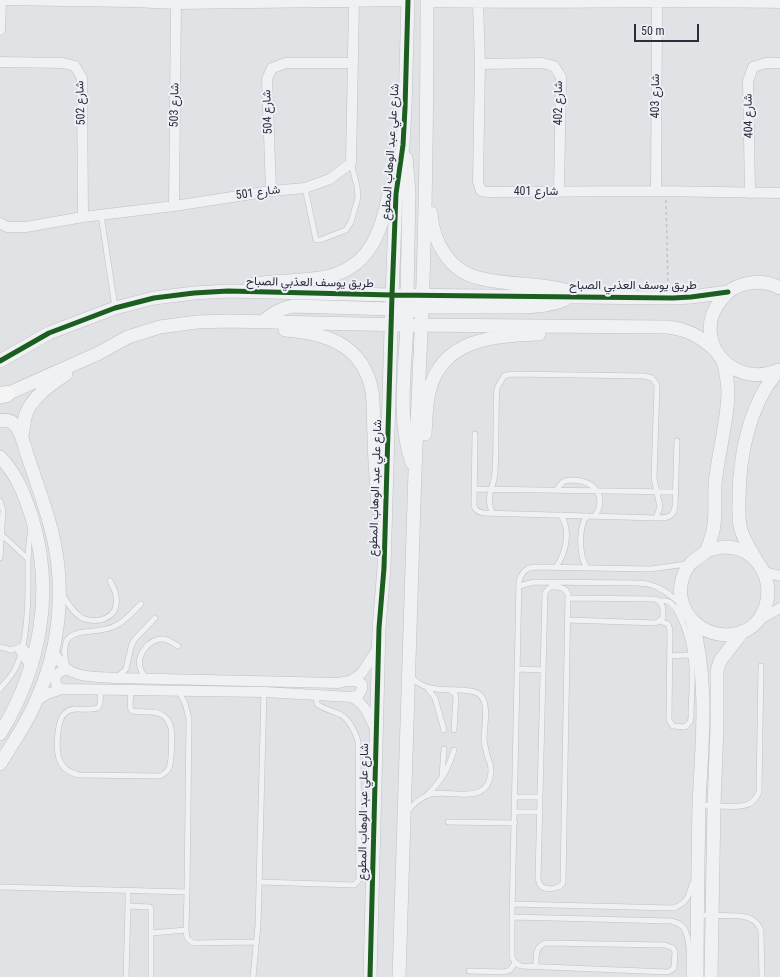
<!DOCTYPE html>
<html>
<head>
<meta charset="utf-8">
<style>
  body { margin:0 }
  #map { position:relative; width:780px; height:977px; overflow:hidden; background:#e1e2e6; font-family:"Roboto Condensed",sans-serif }
  canvas { display:block }
  .scale { position:absolute; left:634px; top:24px; width:65px; height:18px; box-sizing:border-box; border:2px solid #292d3e; border-top:0; padding-left:5px; font-size:12px; line-height:14px; white-space:nowrap; color:#292d3e; -webkit-text-stroke:3px #eff0f5; paint-order:stroke }
</style>
</head>
<body>
<div id="map">
<canvas width="780" height="977"></canvas>
<div class="scale">50 m</div>
</div>
<script>
const c = document.querySelector('canvas').getContext('2d');
c.lineJoin = 'round';
function stroke(path, color, width, dash) { c.strokeStyle = color; c.lineWidth = width; c.lineCap = dash ? 'butt' : 'round'; c.setLineDash(dash || []); c.stroke(path); }
function drawText(font, color, halo, rows, align = 'center') {
  c.font = font + ' "Roboto Condensed",Vazirmatn,sans-serif'; c.lineWidth = 4; c.setLineDash([]); c.textBaseline = 'middle'; c.strokeStyle = halo; c.fillStyle = color; for (const [text, x, y, turn = 0] of rows) {
    c.save(); c.translate(x, y); c.rotate((+turn || 0) * Math.PI / 180); c.textAlign = isNaN(turn) ? turn : align; if (halo) c.strokeText(text, 0, 0); c.fillText(text, 0, 0); c.restore();
  }
}
const path = new Path2D(`
  M666,200l2,88`);
const service = new Path2D(`
  M305,188l11,52h4l26,-10 5,-8 7,-24 -1,-12 -6,-23
  M101,215l14,92
  M475,434l-1,72c1,4 4,6 9,7l173,5c10,0 17,0 19,-11l2,-66
  M474,489l202,3
  M557,490c2,-3 4,-8 8,-9 3,-1 6,-1 9,-1 21,1 33,17 21,36
  M0,501l3,9 -3,48
  M492,513c-7,-20 2,-23 3,-41 2,-28 0,-56 2,-84l7,-12 7,-2 133,2 8,2 5,7 -3,93 6,29 -4,11
  M587,516c-9,11 -8,40 0,52
  M2,535l26,24
  M556,567c10,-14 15,-36 5,-52
  M519,586l15,-4 104,1 10,1 9,3 9,5 14,11
  M551,587c7,0 14,-1 17,7l-5,289c-4,6 -15,7 -21,4 -3,-2 -3,-6 -4,-9l7,-285 3,-4z
  M62,594c5,8 11,19 20,24 5,2 12,3 18,2 21,-5 19,-24 10,-39
  M568,620l88,3 7,-5c0,-9 1,-15 -8,-19l-87,-1
  M660,621l8,3 2,6 -1,90 4,6 12,1 5,-5 1,-4c0,-20 3,-42 0,-62 -1,-13 -10,-47 -22,-54 -3,-2 -6,-1 -9,-1
  M0,647l11,3 10,-3
  M670,656l17,-1 5,2
  M67,667c-12,-47 23,-29 48,-41 10,-4 18,-15 26,-22
  M518,669l25,1
  M117,677l9,-8 5,-22 3,-7 21,-22
  M146,678c-2,-3 -4,-5 -5,-8 -6,-14 8,-32 23,-31 5,1 9,4 14,7
  M0,689c5,-7 11,-12 15,-20 12,-23 13,-59 13,-84 0,-19 -1,-37 3,-55
  M101,689l-1,15 -2,4c-11,4 -24,-3 -33,5 -8,7 -10,38 -5,48 3,8 11,12 19,14l81,1c4,-2 7,-4 9,-8 3,-7 3,-32 2,-40 -1,-4 -3,-8 -6,-11 -9,-8 -22,-4 -33,-6l-2,-4 1,-18
  M428,689l7,9 9,32
  M178,690l7,13 4,16 -2,173 -1,38 1,8 6,5 63,-1
  M450,690l5,4 1,3 -2,33
  M442,776l2,-27
  M427,795c14,-13 22,-27 27,-45
  M515,797h25
  M700,805c14,0 37,4 49,-1 5,-3 8,-7 10,-12l2,-126
  M407,812c6,-8 15,-15 24,-18 18,-4 51,9 58,-13 3,-8 3,-15 -1,-23 -2,-6 -3,-12 -4,-18 0,-13 6,-38 -5,-46 -6,-4 -12,-3 -18,-4 -18,-1 -38,2 -50,-14
  M515,812h25
  M448,822l67,1
  M260,882l94,3 5,-5 -1,-139c-3,-9 -7,-19 -15,-25 -8,-5 -18,-6 -26,-12l-1,-9
  M0,887l187,5
  M128,892v14
  M512,904l161,4c13,-4 16,-11 19,-24
  M698,915l43,1c10,2 17,5 20,15l1,46
  M512,917l159,4c4,1 9,3 12,6 8,9 6,35 6,47l1,3
  M536,966c0,-10 -1,-20 10,-23l119,2 8,3 2,4 -1,16 -6,4 -147,-6c-5,-2 -7,-4 -9,-9v-40l7,-336c3,-9 7,-13 15,-14l116,2 37,-5
  M469,971l35,1 6,-2 5,-7
  M126,977l2,-71 22,1 1,2v24
  M151,977v-44l35,-3
  M253,977l5,-52 6,-233`);
const minor = new Path2D(`
  M0,0l134,2 42,2 232,-3
  M427,2c118,2 235,-1 353,1
  M478,3l2,61 -2,118 3,9 8,1 167,-1 124,2
  M0,30l1,-30
  M0,62l63,1 12,3 7,12 1,139
  M480,64l62,-1 12,3 7,11 -2,115
  M271,191l-4,-112 5,-11 14,-5h66
  M656,191l1,-189
  M750,193l-2,-112 5,-14 13,-4h14
  M174,206l2,-202
  M0,223l7,4h19l57,-10 91,-11 97,-15 34,-3 25,-9 21,-16 3,-162
  M764,572l16,4
  M757,621l23,-13
  M350,681l11,-7 17,-26
  M62,689l-5,-2 -2,-8 3,-6 9,-4
  M351,697c14,6 18,19 24,32
  M36,701l11,-7 15,-5 202,3 87,5 8,-2 3,-6v-5c-7,-5 -16,-3 -24,-1l-222,-5c-15,-1 -36,0 -49,-9 -6,-5 -10,-11 -14,-17`);
const tertiary = new Path2D(`
  M406,158l3,34 -2,103 2,7
  M431,213c2,29 18,58 48,65 29,8 60,4 89,13
  M250,285c23,-5 47,-3 71,-7 49,-8 61,-46 69,-90
  M405,318l2,7c-2,44 -10,96 5,138
  M263,322c10,-9 17,-13 30,-16l99,3 7,-1
  M391,325l21,-14 10,-4h103c14,-1 27,-2 39,-7
  M285,330c42,3 78,15 87,61 2,14 1,28 2,42 0,26 3,51 4,76
  M0,361l49,-28 66,-25 39,-10 40,-5 34,-2 164,4 281,3 18,-1 37,-5
  M779,370c-49,21 -90,-34 -57,-71 6,-8 13,-13 23,-15 12,-3 24,-2 35,4
  M0,397l99,-44 29,-16 32,-10 37,-5 31,-1 179,4 260,2c20,2 33,9 48,23
  M0,421c20,-6 23,23 28,36 9,28 20,55 26,84 11,53 5,110 -18,160 -9,22 -24,43 -36,63
  M425,434c1,-14 1,-29 4,-42 13,-54 65,-56 110,-58
  M22,436c1,-6 2,-12 3,-19 5,-19 25,-32 41,-43
  M0,457c17,17 25,39 32,61 23,75 8,150 -32,216
  M706,551c7,-2 13,-4 20,-4 32,1 49,34 39,61 -15,42 -77,32 -84,-11 -2,-11 2,-26 10,-34 4,-4 11,-7 14,-11 4,-4 5,-12 7,-17 5,-16 2,-35 3,-51 3,-30 12,-60 13,-90 0,-11 -2,-22 -5,-33
  M755,558c-5,-9 -11,-18 -14,-28 -3,-9 -2,-20 -2,-30 0,-44 10,-95 39,-129
  M692,621c17,59 10,122 7,182 -1,58 -2,116 -2,174
  M22,650l10,15
  M370,977l9,-349 5,-60 8,-273 4,-101 7,-49 2,-37 3,-108
  M399,977c5,-169 11,-337 16,-506 2,-54 5,-108 7,-162 4,-103 5,-206 5,-309
  M711,977l3,-172 3,-79v-55l3,-10 23,-30`);
const primary = new Path2D(`
  M0,395l6,-1`);
const cycleway = new Path2D(`
  M0,361l49,-28 66,-25 39,-10 40,-5 34,-2 164,4 281,3 18,-1 37,-5
  M370,977l9,-349 5,-60 8,-273 4,-101 7,-49 2,-37 3,-108`);
const streetNames = [
  ["شارع 403",656,96,-90],
  ["شارع 502",81,103,-92],
  ["شارع 402",559,103,-90],
  ["شارع 503",175,105,-89],
  ["شارع 504",268,112,-92],
  ["شارع 404",749,116,-91],
  ["شارع علي عبد الوهاب المطوع",391,152,-86],
  ["شارع 401",536,192],
  ["شارع 501",258,193,-8],
  ["طريق يوسف العذبي الصباح",310,283,1],
  ["طريق يوسف العذبي الصباح",633,286],
  ["شارع علي عبد الوهاب المطوع",376,488,-88],
  ["شارع علي عبد الوهاب المطوع",364,812,-89]
];
stroke(service, '#bfc0c4', 6);
stroke(minor, '#bfc0c4', 11);
stroke(tertiary, '#bfc0c4', 14);
stroke(primary, '#bebfc3', 17);
stroke(path, '#c2c3c7', 1.5, [3, 3]);
stroke(service, '#f0f1f3', 5);
stroke(minor, '#f0f1f3', 10);
stroke(tertiary, '#f0f1f3', 13);
stroke(primary, '#f5f5f6', 16);
stroke(cycleway, '#1b5e20', 5);
drawText('12px', '#292d3e', '#eff0f5', streetNames);
</script>
</body>
</html>
